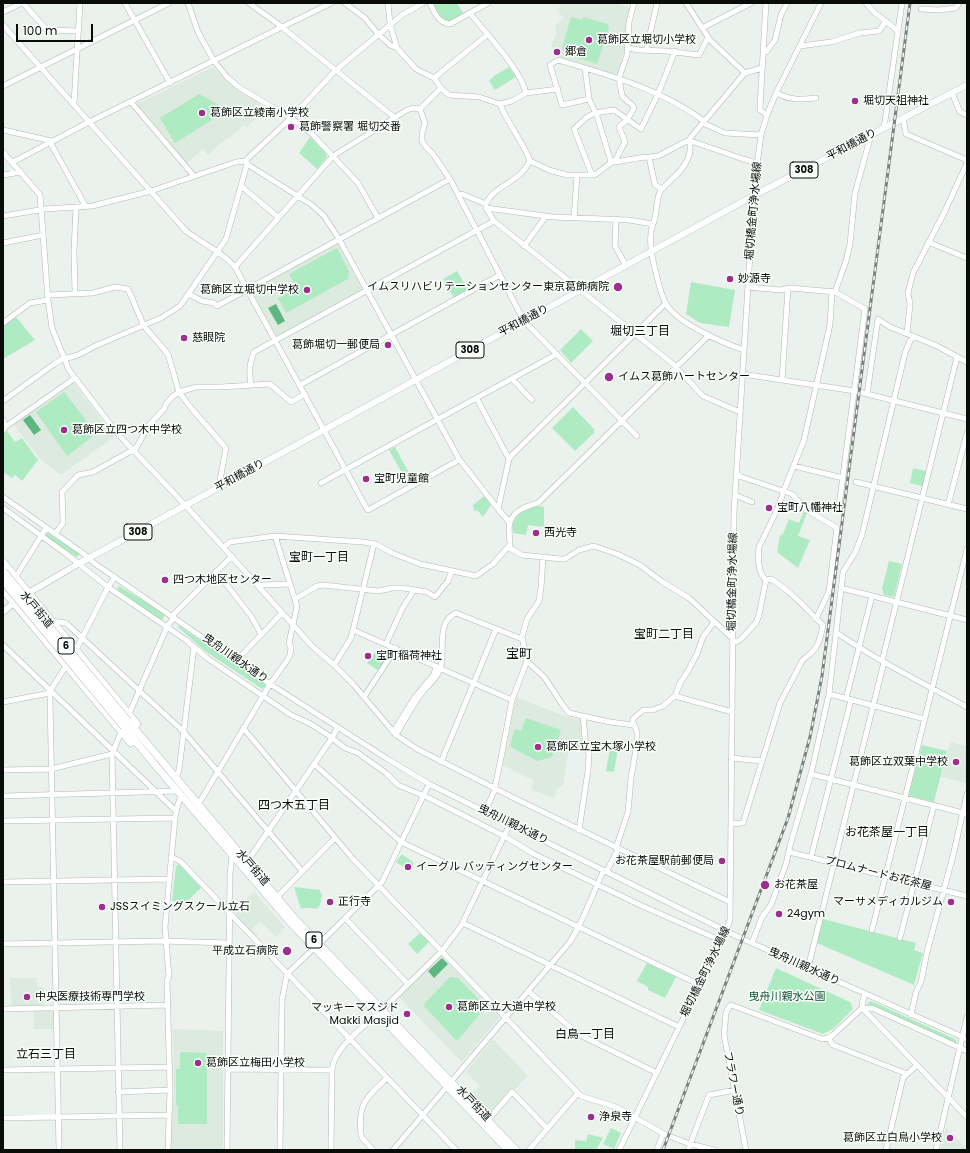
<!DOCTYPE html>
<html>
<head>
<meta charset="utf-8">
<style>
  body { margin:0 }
  #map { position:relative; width:970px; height:1153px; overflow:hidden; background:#ebf2ed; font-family:Poppins,sans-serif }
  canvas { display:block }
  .frame { position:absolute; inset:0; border:4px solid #0a0c0a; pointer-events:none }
  .scale { position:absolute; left:16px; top:24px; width:77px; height:18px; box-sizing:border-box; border:2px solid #0a0c0a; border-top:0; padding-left:5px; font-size:12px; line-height:14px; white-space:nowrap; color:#0a0c0a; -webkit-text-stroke:3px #fafffc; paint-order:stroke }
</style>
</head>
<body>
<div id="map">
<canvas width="970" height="1153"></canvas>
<div class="frame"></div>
<div class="scale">100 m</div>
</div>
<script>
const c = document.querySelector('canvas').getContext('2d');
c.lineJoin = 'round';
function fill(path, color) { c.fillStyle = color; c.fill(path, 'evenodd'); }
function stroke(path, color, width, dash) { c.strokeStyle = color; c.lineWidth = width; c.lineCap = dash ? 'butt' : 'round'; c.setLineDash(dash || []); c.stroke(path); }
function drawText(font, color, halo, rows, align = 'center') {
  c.font = font + ' Poppins,"Noto Sans JP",sans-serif'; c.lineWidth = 3; c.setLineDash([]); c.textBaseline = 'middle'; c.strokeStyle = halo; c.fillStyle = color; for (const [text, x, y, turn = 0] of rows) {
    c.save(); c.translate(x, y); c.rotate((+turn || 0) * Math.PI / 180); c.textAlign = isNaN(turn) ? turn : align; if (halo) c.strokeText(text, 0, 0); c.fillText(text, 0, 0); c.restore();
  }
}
const built = new Path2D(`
  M563,3h54l13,5 -4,18 -1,22 -8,25 -2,2 -58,-17 -6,-11 5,-13 -1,-8 9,-8 -8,-8z
  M211,68h3l10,11 31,21 8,8 -6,10 -11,9 -3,-2 -6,7 -17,12 -12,11 -5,-6 -16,14 -50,-59z
  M335,244h4l23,44 -1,3 -83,45 -4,-1 -22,-43v-3z
  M73,382l41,55 -53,38 -21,-16 -27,-36z
  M516,697l51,20 14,3 3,25 -15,3 -6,38 -6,3 -3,9 -23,-9 3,-8 -31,-16z
  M950,742l17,4v37l-26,-6z
  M254,892l31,35 -9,10 -16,-16 -8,8 6,6 -3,2 -18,-20 -2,-5v-2z
  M440,957h3l57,60 -38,45 -63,-65z
  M10,978h27v9h7v23h10v19h-20l-1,-23h-22z
  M173,1029l50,2v119h-53l4,-55z
  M493,1039l35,37 -14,14 -2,-2 -21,25 -19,-20 8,-7 -14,-14z
  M946,1127l21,22v1h-26z`);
const green = new Path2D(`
  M434,3h23l7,11 -16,8 -9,-5 -7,-13z
  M571,17l11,3 1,-3 25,7 1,3 -12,37 -32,-10 -3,-6z
  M509,67l7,10 -21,13 -6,-9 5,-5z
  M199,94l22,12 -10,6 4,6 -40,25 -15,-25z
  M310,137l15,15 2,5 -10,12 -18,-16z
  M337,248l12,23 -1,8 -62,34 -8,-15 19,-10 -8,-14z
  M457,271l11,19 -14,8 -11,-19z
  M691,282l44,8 -6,37 -29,-4 -14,-9z
  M16,317l19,23 -32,19v-34z
  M581,329l12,12 -22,22 -11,-13z
  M64,392l21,27 4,13 3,5 -25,19 -31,-44z
  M573,407l21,22v4l-19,18 -23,-23z
  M6,429l9,13 7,-4 16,22 -16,21 -7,-6 -3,3 -9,-6v-36z
  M395,447l15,28 -5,3 -16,-28z
  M913,468l13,3 -3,15 -13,-3z
  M484,496l7,9 -8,12 -5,-6 -4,-1 -1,-5z
  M537,506l7,1v20l-16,-2 -2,10 -13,-2c0,-3 -1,-8 0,-10 3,-10 16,-14 24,-17z
  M804,511l3,2 -9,23 12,4 -12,28 -21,-16 3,-16 3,-2 6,-15 10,4z
  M46,533h2l32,21 -4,3 -30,-20z
  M889,561l13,3 -8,33 -10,-2 -2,-6z
  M119,586l45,27 1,2 -2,4 -3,1 -42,-30 -1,-2z
  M178,625l84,57 3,3v2l-3,2 -57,-38 -27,-24z
  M375,652l11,7 -7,12 -12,-8z
  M526,718l35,12 -9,27 -15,4 -26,-14 -1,-2 5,-16 6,2z
  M922,745l25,6 -13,51 -24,-6 -1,-3z
  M610,748l8,1 -4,23 -8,-1z
  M402,854l12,9 -3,9 -15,-10z
  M179,864l22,24 -16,15 -13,-2 4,-35z
  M294,887l26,3v2l2,2c-3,24 -6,10 -21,15z
  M823,919l93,24 -2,7 9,3 -9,32 -97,-42z
  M420,933l9,9 -12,12 -9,-10z
  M647,963l29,14 -11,21 -17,-8v-3l-11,-6z
  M776,968l74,34 3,7 -20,20 -10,5 -64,-24z
  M450,977l8,1 28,29 -29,34 -34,-36z
  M871,1001l84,38 2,2 -1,2 -85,-38h-4l1,-2z
  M182,1052l25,1v71h-29v-19h-2v-36h4v-15z
  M611,1128l10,5 -7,16 -11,-5z
  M588,1134l15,4 -7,12h-21v-10l11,1z`);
const water = new Path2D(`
  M276,304l9,17 -7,4 -10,-17z
  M30,415l11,15 -7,5 -11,-15z
  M442,958l6,6 -14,14 -6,-7z`);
const minor = new Path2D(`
  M23,3l24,27 31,1
  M125,3l45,80
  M188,3l10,29 16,29 13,16 13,11 51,30 21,16 46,49 20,35
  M249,3l29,21 116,93
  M345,3l20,15 13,16 12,11 7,3 19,21 18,9 53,-43
  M388,3l2,21 7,24
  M430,3c4,9 8,20 20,21l38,-21
  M686,3l24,37 35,33
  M766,3l-6,104v3l7,5
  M866,3l8,9 24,19
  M921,9l18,1 17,-2 3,-5
  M3,12l19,-9
  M470,13c17,22 50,55 56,80
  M3,25l183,206c17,13 34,19 49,36l132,242 1,1 91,-50
  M702,28l49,-25
  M800,46l31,-4 29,-9 19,-2 7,-10
  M628,48l11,2 27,1 33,4 9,-18
  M647,50v-3l10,-44
  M763,53l3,-1 9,-12 6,-25 6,-12
  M585,68l4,31 8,17 14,46
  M434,78l7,10 8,7 30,2 21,7c8,21 23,37 30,57l19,9 18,5h25l4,-1 20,-15 9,-17 -6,-15 8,-7 7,-12 -1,-2 -11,-10 -3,-18 8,-23 2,-33 5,-19
  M3,86l166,-83
  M776,93c14,7 25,7 40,5
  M952,93l8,19 7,3
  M589,99l-27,6 -12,-40 8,-5c51,15 103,29 146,61
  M131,102l63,74
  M74,104l6,-101
  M500,104l12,-3 14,-8 32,-4
  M420,109l5,14 -3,10v8l4,6 7,7 17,25 74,142 113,115
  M903,119l3,15 61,26
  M703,123l22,10 36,2
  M884,128l18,-125
  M3,130l49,11
  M50,142l36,65
  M3,152l37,43 8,105 4,28 17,42 48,63 69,73 127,141 21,18 19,19 43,51 21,14 97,49 216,104
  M649,157l9,-1 29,-15 7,1 49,17 14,4
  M245,161l5,5 62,39 12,11 15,23 120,220 39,50
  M13,162l76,-40 242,-119
  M611,162c13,0 25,-5 38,-5l6,28 7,4
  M3,175l18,-3
  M592,175l-18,-46 13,-12 8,-4 19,-3 27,19 17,-35 17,-43
  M241,186l37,31
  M459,195l3,-1 24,10v4l8,13 179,143 30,32 37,16
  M486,204c6,-14 21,-19 32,-28 5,-3 9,-10 12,-15
  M486,208l67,9 76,3 24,4c-5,14 -2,30 2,45 3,11 5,24 11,35 11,19 57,39 78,46
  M3,216l42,-7 47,-3 59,-15 85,-29 9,-1 46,-43 44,-47 67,-56 21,-12
  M574,218l3,-42
  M616,219l-1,27 11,20
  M653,224c5,-11 2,-24 8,-34 3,-4 8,-7 11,-11 10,-8 22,-24 17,-38l2,-4 52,-62 2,-2 17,-5
  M928,242l39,16
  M3,243l40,-8
  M524,246l22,-30
  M235,267l98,-111 74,-46 6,-2 7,1 21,-21
  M748,287l32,3 10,-2 45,4 30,17 -26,197
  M835,292l11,-31 4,-17 5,-51 16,-58
  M75,293l-1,-41 2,-45
  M189,294l13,7 12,2 3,3 233,-127
  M48,295l45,-2 22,-6 13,2 16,37 24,28 11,38 13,17 34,39 -6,32 2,6
  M3,323l27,-20 18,-3
  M907,334l3,-30 -2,-11 5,-20 32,-62 22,-48
  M64,359l14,-4 17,-9 66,-28 19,-12 46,-67 21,-75
  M742,374l113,17 112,28
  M512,379l20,21
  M782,380l6,-92
  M251,385c-2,-14 -2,-20 3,-33l240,-131
  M300,385l200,-110
  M867,394l11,-75 12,8 45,18 32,17
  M477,399l32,60
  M3,401l51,-37 10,-6
  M3,420l2,7 -2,4
  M5,427l70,-49
  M794,466l49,12
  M736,475l56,19 13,15 32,19 -8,63 -13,28
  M856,482l111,27
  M321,483l236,-129
  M735,495l17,7
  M3,497l81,57 10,9 176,121 116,74 43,26 305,151 233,104
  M948,505l19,-72
  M3,508l62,45 43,34 78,53 21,18 84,57 18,8 19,12 17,13 13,5 28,20 12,12 31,13 75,38 28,17 108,52 82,36
  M510,523l-12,-14 11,-50 4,-5 153,-151
  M55,534l8,-11v-3l-1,-28 16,-17 15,-3 40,-22 3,-2 13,-23 15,-16 2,-5 6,-7 7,-5 17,-5h25l49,-3 21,18 14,-8
  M224,547l6,-5 45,-6 88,6 13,2 16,9 28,11 56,12 17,-12 15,-17 2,-2c0,-7 -2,-16 0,-23 4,-12 17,-16 28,-19l171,-168
  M508,547l14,8 39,4h4l14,-9 15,-4 23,8 23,11 21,16 28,17 43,40
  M543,557l-2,31 -2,13 -12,18 -5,18 5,24 18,17 17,26 7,9 41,9 24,3
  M216,571l35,45 10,18
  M15,578l31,-50
  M766,580c-9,-7 -8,-23 -7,-33l19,-39 6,-18 20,-50 26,-115 2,-34
  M258,586l5,-1 27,-1
  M841,588l126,32
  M295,599l22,-13 6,-1 55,6 15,-3h10l24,4 8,5 13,-16 4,-10
  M172,616l60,-60
  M51,621l15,2 118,109 118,139
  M353,630l159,70
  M837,633c41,28 86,50 130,74
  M386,644l16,-35 12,-19
  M3,645l173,166
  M76,650l32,-63 7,-10
  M236,661l46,-48
  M882,661l75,-304
  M334,665l17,-27 23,-94
  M829,694l96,25
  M675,696l57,16
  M364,697l32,-49
  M846,699l26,-103
  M3,702l47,-9
  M129,714l38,-87 7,-10
  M244,729l109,130 228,237 35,11 50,28 24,9 24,6
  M393,732l22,-35 19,-23 2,-8
  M396,735c6,-10 11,-20 17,-29 4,-6 8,-13 13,-18 7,-7 12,-12 15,-22 4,-17 -5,-44 15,-53l66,26
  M731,758l31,3
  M441,762l55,-133
  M314,764l87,78 299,143
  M3,770l48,-1 61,-15
  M811,774l156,40
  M176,778l3,-8 15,-123
  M3,796l175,-5
  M198,805l72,-121 16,-22 4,-7 1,-7 -2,-5 8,-37 -22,-70
  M485,811l9,-19 7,-34 11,-58 15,-39
  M3,821l172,-3
  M731,824l12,-1 37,-120 22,-42c3,-4 7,-5 10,-9 7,-6 9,-17 11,-27 -17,-16 -32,-34 -52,-46l-5,1 -7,35 -3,8 -16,17 -8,3
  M579,830l9,-59 1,-17 -3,-6 -3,-32
  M616,848l12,-36 3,-34 6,-35v-11l-4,-10v-3l10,-9h10l10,-4 12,-10 5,-13 8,-12 9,-17 6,-17 11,-15
  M789,852l178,44
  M171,857l9,4 276,289
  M811,857l40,-157
  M247,862l85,-124 6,-11
  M607,871l11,-22
  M3,882l166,-3
  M277,897l58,-59
  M346,919l62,65
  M463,923l216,104
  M872,930l95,-381
  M900,938l34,-133
  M752,943l10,-26 9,-12 15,-41 4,-18 21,-72 18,-80 14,-122 12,-19 7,-18 43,-182 7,-17
  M3,944l159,-3 67,2
  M319,944l63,-62 47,-98
  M808,968l76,-306
  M528,991l50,43 79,39
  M865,994l-3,10 3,7 102,106
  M3,1009l165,-4
  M382,1010l60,-59 19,-25 49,-102
  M911,1015l5,-23 5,-10 6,-30 26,-96 14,-62
  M828,1038l5,7 74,29
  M228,1069l104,1 -1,80
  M3,1070l167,-3
  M332,1070c2,-22 30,-42 45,-56
  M118,1092l52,-2
  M3,1118l165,-3
  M488,1120l24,-28 35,36
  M59,1150l-9,-452v-7l16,-25
  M120,1150l-8,-396 9,-22
  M168,1150l2,-60 -3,-110 2,-3 -4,-50 10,-109 2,-10 4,-13
  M227,1150l3,-276 2,-18
  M280,1150l2,-150 5,-26 27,-26
  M373,1150l-10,-11 -2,-4c-3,-32 4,-36 26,-57
  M393,1150l176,-207c15,-22 23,-49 35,-73
  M529,1150l49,-57
  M619,1150l107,-219 4,-11 4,-408 20,-323 7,-54 6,-20 9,-22 45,-90
  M657,1150l6,-16
  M688,1150l21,-55 26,-5
  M746,1150l-22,-115 2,-22 2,-5 3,-3 91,34 6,-1 5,-3 28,-26 11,-1 95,43
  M886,1150l17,-72 14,-13
  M936,1150l31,-133`);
const major = new Path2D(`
  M25,595l53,-31 675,-368 214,-111
  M3,612l14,-12`);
const highway = new Path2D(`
  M3,562l134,162
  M3,590l128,153
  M128,721l167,198 221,231
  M124,727l32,39 134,156 218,228`);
const rail = new Path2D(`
  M663,1150l125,-332 22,-81 12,-61 88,-673`);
const highwayBridge = new Path2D(`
  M3,571l125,150
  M3,581l121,146`);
const markers = [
  [589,40,4,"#9e2e8d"],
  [557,52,4,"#9e2e8d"],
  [855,101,4,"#9e2e8d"],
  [202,113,4,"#9e2e8d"],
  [291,127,4,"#9e2e8d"],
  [730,279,4,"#9e2e8d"],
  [618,287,5,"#9e2e8d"],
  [307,290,4,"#9e2e8d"],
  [184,338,4,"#9e2e8d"],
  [388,345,4,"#9e2e8d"],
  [609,377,5,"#9e2e8d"],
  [64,430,4,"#9e2e8d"],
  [366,479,4,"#9e2e8d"],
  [769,508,4,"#9e2e8d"],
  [536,533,4,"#9e2e8d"],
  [165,580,4,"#9e2e8d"],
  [368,656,4,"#9e2e8d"],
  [538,747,4,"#9e2e8d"],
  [956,762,4,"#9e2e8d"],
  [722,861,4,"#9e2e8d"],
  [408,867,4,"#9e2e8d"],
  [765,885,5,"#9e2e8d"],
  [330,902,4,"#9e2e8d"],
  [951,902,4,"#9e2e8d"],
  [102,907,4,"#9e2e8d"],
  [779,914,4,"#9e2e8d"],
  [287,951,5,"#9e2e8d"],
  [27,997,4,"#9e2e8d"],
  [449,1007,4,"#9e2e8d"],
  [407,1014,4,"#9e2e8d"],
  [198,1063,4,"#9e2e8d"],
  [591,1117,4,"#9e2e8d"],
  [950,1138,4,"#9e2e8d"]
];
const shields = [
  [804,170,28],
  [470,350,28],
  [138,532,28],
  [66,646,16],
  [314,940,16]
];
const shieldNames = [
  ["308",804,170],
  ["308",470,350],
  ["308",138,532],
  ["6",66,646],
  ["6",314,940]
];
const poiNames = [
  ["葛飾区立堀切小学校",597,40],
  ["郷倉",565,52],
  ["堀切天祖神社",863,101],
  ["葛飾区立綾南小学校",210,113],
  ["葛飾警察署 堀切交番",299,127],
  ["妙源寺",738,279],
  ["イムスリハビリテーションセンター東京葛飾病院",609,287,"right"],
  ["葛飾区立堀切中学校",299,290,"right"],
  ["慈眼院",192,338],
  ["葛飾堀切一郵便局",380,345,"right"],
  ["イムス葛飾ハートセンター",618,377],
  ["葛飾区立四つ木中学校",72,430],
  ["宝町児童館",374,479],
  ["宝町八幡神社",777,508],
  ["西光寺",544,533],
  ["四つ木地区センター",173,580],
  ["宝町稲荷神社",376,656],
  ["葛飾区立宝木塚小学校",546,747],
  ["葛飾区立双葉中学校",948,762,"right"],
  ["お花茶屋駅前郵便局",714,861,"right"],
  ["イーグル バッティングセンター",416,867],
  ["お花茶屋",774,885],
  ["正行寺",338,902],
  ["マーサメディカルジム",943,902,"right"],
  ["JSSスイミングスクール立石",110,907],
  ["24gym",787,914],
  ["平成立石病院",278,951,"right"],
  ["中央医療技術専門学校",35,997],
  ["葛飾区立大道中学校",457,1007],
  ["マッキーマスジド",399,1008,"right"],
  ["Makki Masjid",399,1021,"right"],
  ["葛飾区立梅田小学校",206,1063],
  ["浄泉寺",599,1117],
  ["葛飾区立白鳥小学校",942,1138,"right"]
];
const streetNames = [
  ["平和橋通り",852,145,-28],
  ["堀切橋金町浄水場線",754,211,-85],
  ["平和橋通り",524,321,-28],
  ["平和橋通り",240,476,-29],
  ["堀切橋金町浄水場線",733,582,-89],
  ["水戸街道",36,610,50],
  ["曳舟川親水通り",235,659,35],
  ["曳舟川親水通り",513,825,26],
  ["水戸街道",252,868,49],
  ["プロムナードお花茶屋",878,874,14],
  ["曳舟川親水通り",804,967,24],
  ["堀切橋金町浄水場線",706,972,-64],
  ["フラワー通り",733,1084,79],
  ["水戸街道",473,1104,46]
];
const parkNames = [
  ["曳舟川親水公園",787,997]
];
const neighbourhoodNames = [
  ["堀切三丁目",640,332],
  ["宝町一丁目",319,558],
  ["宝町二丁目",664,635],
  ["四つ木五丁目",294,806],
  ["お花茶屋一丁目",887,833],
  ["白鳥一丁目",585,1035],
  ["立石三丁目",46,1055]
];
const quarterNames = [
  ["宝町",519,655]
];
fill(built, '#dceae0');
fill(green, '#aeebc2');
fill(water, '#5eb780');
stroke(minor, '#b1b8b3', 6);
stroke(major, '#b1b8b3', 7);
stroke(highway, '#b1b8b3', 8);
stroke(minor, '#fff', 5);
stroke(major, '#fff', 6);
stroke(highway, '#fff', 7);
stroke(rail, '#7e827f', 3);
stroke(rail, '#fafffc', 1.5, [4.5]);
stroke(highwayBridge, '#b1b8b3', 8, []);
stroke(highwayBridge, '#fff', 7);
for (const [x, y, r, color] of markers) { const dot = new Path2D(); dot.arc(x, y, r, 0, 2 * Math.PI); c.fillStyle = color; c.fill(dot); stroke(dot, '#fafffc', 1.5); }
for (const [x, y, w] of shields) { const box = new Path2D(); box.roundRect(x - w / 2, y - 8, w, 16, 3); c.fillStyle = '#fafffc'; c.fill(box); stroke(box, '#0a0c0a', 1); }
drawText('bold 10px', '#0a0c0a', null, shieldNames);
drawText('11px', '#0a0c0a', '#fafffc', poiNames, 'left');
drawText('11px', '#0a0c0a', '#fafffc', streetNames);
drawText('11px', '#125531', '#fafffc', parkNames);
drawText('12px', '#0a0c0a', '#fafffc', neighbourhoodNames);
drawText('13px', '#0a0c0a', '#fafffc', quarterNames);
</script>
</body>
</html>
